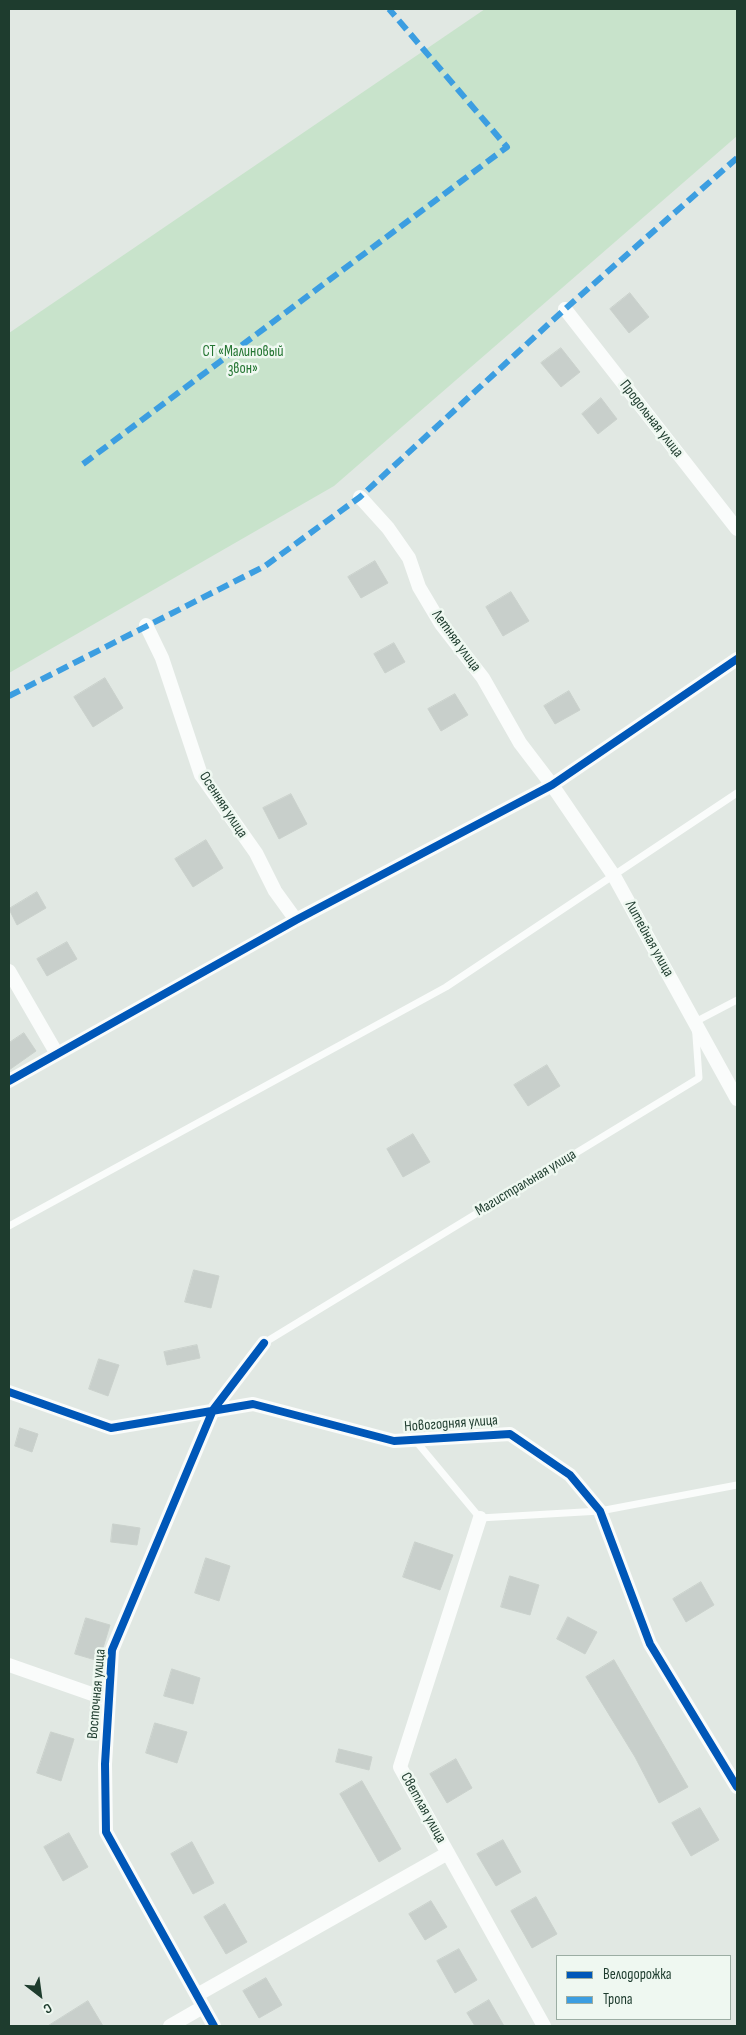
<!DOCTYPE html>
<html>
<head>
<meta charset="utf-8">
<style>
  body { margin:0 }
  #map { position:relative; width:746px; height:2035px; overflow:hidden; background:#e1e8e3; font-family:"Sofia Sans Condensed",sans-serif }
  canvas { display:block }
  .frame { position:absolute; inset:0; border:10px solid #1e3c2e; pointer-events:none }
  .legend { position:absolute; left:556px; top:1955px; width:175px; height:65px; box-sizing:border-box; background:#eff8f1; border:1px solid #9bada3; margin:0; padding:6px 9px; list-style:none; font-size:15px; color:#1e3c2e }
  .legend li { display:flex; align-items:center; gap:10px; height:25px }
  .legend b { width:25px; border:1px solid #9bada3 }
  .north { position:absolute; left:15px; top:1970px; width:50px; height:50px; -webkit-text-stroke:4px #eff8f1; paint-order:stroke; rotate:150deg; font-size:14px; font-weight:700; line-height:20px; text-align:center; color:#1e3c2e }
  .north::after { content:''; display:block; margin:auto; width:18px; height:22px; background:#1e3c2e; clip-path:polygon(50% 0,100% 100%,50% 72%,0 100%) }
</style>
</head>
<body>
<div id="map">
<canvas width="746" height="2035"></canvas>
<div class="frame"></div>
<ul class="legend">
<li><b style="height:6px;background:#0057b8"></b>Велодорожка</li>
<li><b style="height:6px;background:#3c9ee1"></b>Тропа</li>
</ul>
<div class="north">С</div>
</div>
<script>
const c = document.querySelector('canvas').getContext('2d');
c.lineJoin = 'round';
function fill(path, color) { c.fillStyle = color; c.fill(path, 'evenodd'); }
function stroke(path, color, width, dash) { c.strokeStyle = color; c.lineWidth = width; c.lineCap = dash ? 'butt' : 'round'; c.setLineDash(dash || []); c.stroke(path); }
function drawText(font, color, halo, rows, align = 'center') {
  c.font = font + ' "Sofia Sans Condensed",sans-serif'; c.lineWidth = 5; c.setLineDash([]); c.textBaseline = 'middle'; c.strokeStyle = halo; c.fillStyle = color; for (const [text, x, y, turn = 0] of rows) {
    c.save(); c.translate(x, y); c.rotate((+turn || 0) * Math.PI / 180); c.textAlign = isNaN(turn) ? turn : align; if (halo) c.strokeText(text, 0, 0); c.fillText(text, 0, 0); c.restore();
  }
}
const green = new Path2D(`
  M485,9h252v127l-403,350 -325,187v-340z`);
const building = new Path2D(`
  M630,293l19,24 -20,16 -19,-24z
  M561,348l19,24 -19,15 -20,-24z
  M601,398l16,21 -19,15 -16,-20z
  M375,561l13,22 -27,15 -13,-21z
  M511,592l18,29 -26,15 -17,-29z
  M394,643l11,19 -20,11 -11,-19z
  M105,678l18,30 -30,19 -19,-30z
  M569,691l11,19 -25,14 -11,-18z
  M455,694l13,21 -27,16 -13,-22z
  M291,794l16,30 -28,15 -16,-31z
  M206,840l17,28 -30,19 -18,-28z
  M37,892l9,16 -29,17 -8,-16z
  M67,942l10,17 -30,17 -10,-17z
  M24,1033l12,18 -27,19v-27z
  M547,1065l13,21 -32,20 -14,-21z
  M413,1134l17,28 -27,15 -16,-28z
  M194,1270l25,6 -8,32 -26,-6z
  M197,1345l3,13 -33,7 -3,-13z
  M99,1359l20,6 -11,31 -19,-7z
  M20,1428l18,6 -6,18 -17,-6z
  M113,1524l27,4 -3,17 -26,-3z
  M415,1542l38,13 -13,35 -37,-13z
  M206,1558l24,8 -11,35 -24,-8z
  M510,1576l29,9 -9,30 -29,-8z
  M701,1582l13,23 -28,17 -13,-23z
  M568,1617l29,15 -12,22 -28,-15z
  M86,1618l24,7 -11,36 -24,-7z
  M614,1660l74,127 -29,16 -24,-46 -49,-80z
  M172,1669l28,9 -7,26 -29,-8z
  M155,1723l32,9 -10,31 -31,-10z
  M51,1732l23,7 -13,42 -24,-8z
  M339,1749l33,8 -3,13 -33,-8z
  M456,1759l16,29 -25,15 -17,-29z
  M362,1781l39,68 -22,13 -39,-68z
  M700,1808l19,32 -28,16 -19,-33z
  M69,1833l19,34 -25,14 -19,-34z
  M503,1840l18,32 -25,14 -19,-32z
  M192,1842l22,41 -21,11 -22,-40z
  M536,1897l21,37 -25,14 -21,-37z
  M431,1901l16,26 -22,13 -16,-26z
  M225,1904l22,38 -21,12 -22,-37z
  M459,1949l18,31 -22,13 -18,-32z
  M266,1978l16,27 -23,13 -16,-27z
  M489,2000l15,26h-29l-8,-13z
  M88,2001l15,25h-55z`);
const lane = new Path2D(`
  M9,1226l437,-239 291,-194
  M264,1343l435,-265 -4,-56 42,-22
  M415,1440l65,78 120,-7 137,-26`);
const street = new Path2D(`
  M565,309l172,220
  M360,497l28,31 21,30 10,29 22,37 42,54 37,65 32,42 62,91 123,223
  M146,625l16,33 39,117 55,78 19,38 21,29
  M9,971l48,83
  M9,1081l287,-161 256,-135 185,-126
  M9,1392l102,36 142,-24 141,37 116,-7 60,41 30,36 50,133 87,143
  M480,1518l-80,249 144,259
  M9,1665l100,35
  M197,1995l251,-142
  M170,2026l33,-19
  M214,2026l-108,-194 -1,-68 7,-114 101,-240 51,-67`);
const quiet = new Path2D(`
  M83,464l424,-317 -118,-138
  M9,696l256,-130 95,-69 205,-188 172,-151`);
const cycleway = new Path2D(`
  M9,1081l287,-161 256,-135 185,-126
  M9,1392l102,36 142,-24 141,37 116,-7 60,41 30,36 50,133 87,143
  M214,2026l-108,-194 -1,-68 7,-114 101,-240 51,-67`);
const parkNames = [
  ["СТ «Малиновый",243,352],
  ["звон»",243,369]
];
const streetNames = [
  ["Продольная улица",651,419,52],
  ["Летняя улица",456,641,54],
  ["Осенняя улица",223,805,57],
  ["Литейная улица",649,939,61],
  ["Магистральная улица",526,1183,-31],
  ["Новогодняя улица",451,1424,-4],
  ["Восточная улица",97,1694,-85],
  ["Светлая улица",423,1808,61]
];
fill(green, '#c8e3cb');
fill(building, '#c8cfcb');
stroke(building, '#cad1cc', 1);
stroke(lane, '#fafcfb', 7);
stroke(street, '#fafcfb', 14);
stroke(quiet, '#3c9ee1', 6, [12, 6]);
stroke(cycleway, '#0057b8', 8);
drawText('15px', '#257633', '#eff8f1', parkNames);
drawText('15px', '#1e3c2e', '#eff8f1', streetNames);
</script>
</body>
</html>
